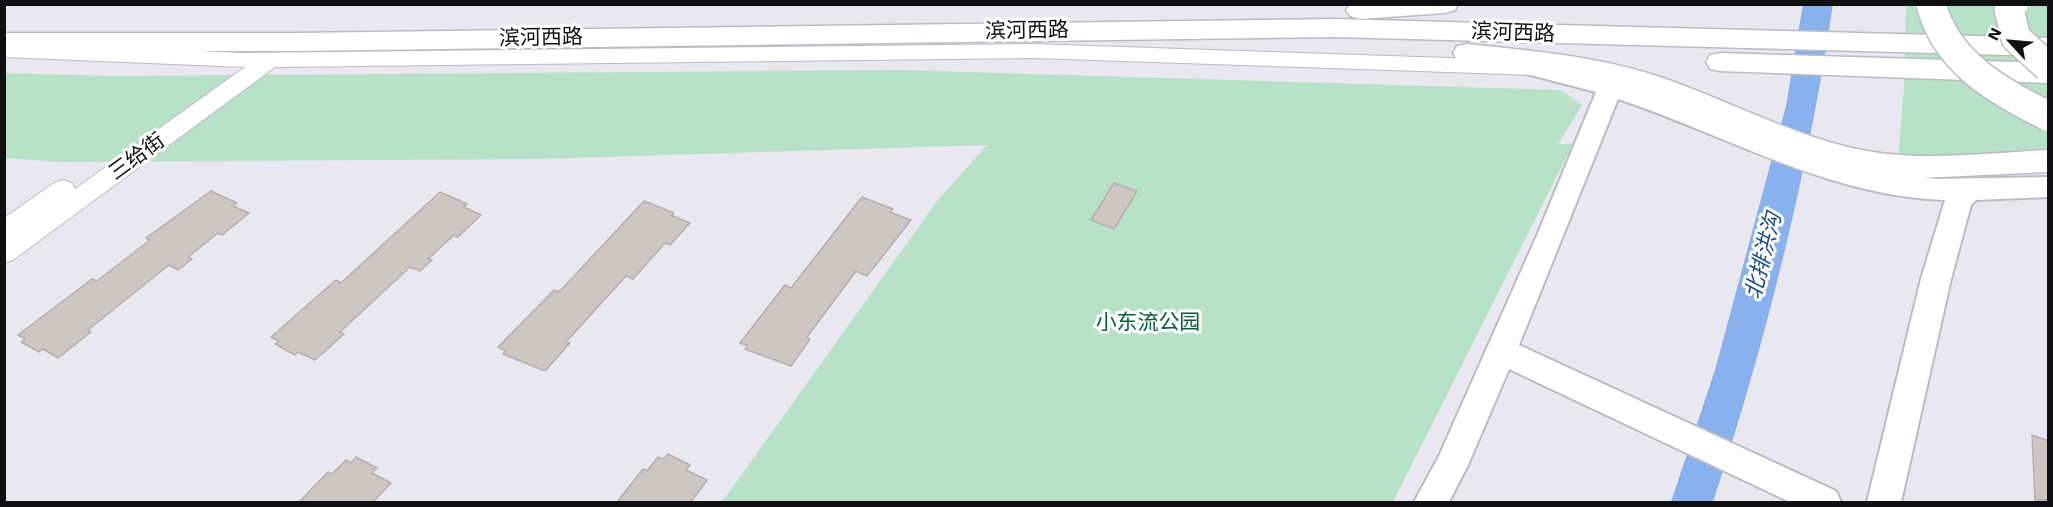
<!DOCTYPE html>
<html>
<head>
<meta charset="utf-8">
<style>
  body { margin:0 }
  #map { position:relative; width:2053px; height:507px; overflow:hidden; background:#e9e8f0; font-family:"Work Sans",sans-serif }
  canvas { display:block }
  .frame { position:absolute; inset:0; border:6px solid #101013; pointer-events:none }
  .north { position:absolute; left:1981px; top:12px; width:60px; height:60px; -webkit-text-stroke:4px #fff; paint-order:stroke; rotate:296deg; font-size:16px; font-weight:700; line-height:24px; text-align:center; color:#101013 }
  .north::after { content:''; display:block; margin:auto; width:21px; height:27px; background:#101013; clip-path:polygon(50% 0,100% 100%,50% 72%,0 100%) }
</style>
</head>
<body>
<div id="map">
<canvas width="2053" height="507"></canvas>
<div class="frame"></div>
<div class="north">N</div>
</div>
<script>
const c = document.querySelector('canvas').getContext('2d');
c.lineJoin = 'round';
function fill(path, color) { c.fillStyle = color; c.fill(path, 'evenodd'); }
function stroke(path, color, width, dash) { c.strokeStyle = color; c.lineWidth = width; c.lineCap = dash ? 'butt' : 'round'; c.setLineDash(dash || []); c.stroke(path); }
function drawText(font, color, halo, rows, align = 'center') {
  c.font = font + ' "Work Sans","Noto Sans SC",sans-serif'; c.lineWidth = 6; c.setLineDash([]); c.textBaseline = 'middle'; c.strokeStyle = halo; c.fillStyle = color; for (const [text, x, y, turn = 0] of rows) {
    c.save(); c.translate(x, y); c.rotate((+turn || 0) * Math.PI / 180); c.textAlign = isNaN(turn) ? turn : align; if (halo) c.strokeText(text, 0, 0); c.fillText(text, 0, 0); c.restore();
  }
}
const green = new Path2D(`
  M1906,5h142v145l-150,10 6,-72z
  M901,70l659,20 22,15 -24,39h15l-180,358h-671l216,-302 49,-55 -447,14 -480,3 -55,-4 -1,-85 109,3z`);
const river = new Path2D(`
  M1803,4h30c-25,169 -67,337 -120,498h-42l44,-132 71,-264z`);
const building = new Path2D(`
  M1114,183l23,8 -23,38 -23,-9z
  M211,191l26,12 -4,3 16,7 -27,22 -4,-2 -30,24 4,2 -14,11 -9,-5 -81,65 3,2 -33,26 -15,-9 -4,3 -18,-10 4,-3 -7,-4 74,-56 5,2 53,-41 -4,-2z
  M440,192l27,12 -3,3 17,8 -23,22 -4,-2 -26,24 4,1 -12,11 -10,-4 -70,65 4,2 -29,26 -17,-8 -3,3 -20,-11 4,-3 -8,-4 65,-57 5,3z
  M862,197l31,12 -3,3 21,8 -44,56 -11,-5 -49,66 3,2 -19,27 -46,-17 3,-3 -8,-3 45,-58 6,3z
  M644,201l30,12 -3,2 19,8 -20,22 -5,-2 -32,36 -7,-3 -60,66 4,1 -25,28 -42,-17 3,-3 -8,-4 56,-57 5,2z
  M2032,435l17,6v59h-14z
  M668,454l22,11 -4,5 21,10 -16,22h-74l26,-33 4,2 11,-14 5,2z
  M356,457l21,11 -5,5 19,10 -18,19h-74l29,-30 4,2 14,-14 5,3z`);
const tertiary = new Path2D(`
  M4,43l240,10 790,-9 503,17 8,2 3,5 -3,5 -8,2 -503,-17 -759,9 -262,193 -9,3v-45l50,-35 9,-3 9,3 3,6 170,-122 -241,-10z`);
const secondary = new Path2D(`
  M1524,57l118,32 149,58 77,24 67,8 113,-2v20l-72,3 -5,5 -20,74 -50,223h-34l54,-223 24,-79c-118,-4 -218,-65 -327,-101l-99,246 317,146 5,11h-51l-281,-133 -41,96 -19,37h-35l25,-46 99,-223 58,-141 -81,-21 -3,-6 3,-6z`);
const trunk = new Path2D(`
  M1350,4h108l-3,6 -10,3 -85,6 -10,-3 -4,-6z
  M1335,19l713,19v18l-713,-19 -1039,14h-292v-18h292z
  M1467,44c65,7 131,12 193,33 65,22 125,55 192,71 63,15 132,5 196,2v22l-127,6 -67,-7 -80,-24 -132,-55 -70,-17 -115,-15 -4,-7 4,-7z
  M1720,53l328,10v20l-328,-12 -10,-2 -4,-7 4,-7z`);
const trunkBridge = new Path2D(`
  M1931,4c15,58 66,87 117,112
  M2013,4l-4,5 7,29 32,29`);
const streetNames = [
  ["滨河西路",1027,31,-1],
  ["滨河西路",1513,33,2],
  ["滨河西路",541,38,-1],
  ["三给街",137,157,-36]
];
const parkNames = [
  ["小东流公园",1148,323]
];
const waterNames = [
  ["北排洪沟",1764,256,-76]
];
fill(green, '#b7e2c7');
fill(river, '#89b1ed');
fill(building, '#cec6c2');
stroke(building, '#b7afac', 1.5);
stroke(tertiary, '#bbbbc2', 2);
stroke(secondary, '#bbbbc2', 4);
stroke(trunk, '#bbbbc2', 3);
fill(tertiary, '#fff');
fill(secondary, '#fff');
fill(trunk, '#fff');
stroke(trunkBridge, '#bbbbc2', 32, []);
stroke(trunkBridge, '#fff', 29);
drawText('21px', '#101013', '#fff', streetNames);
drawText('21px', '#04623a', '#fff', parkNames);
drawText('italic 22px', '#184a90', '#fff', waterNames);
</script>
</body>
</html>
